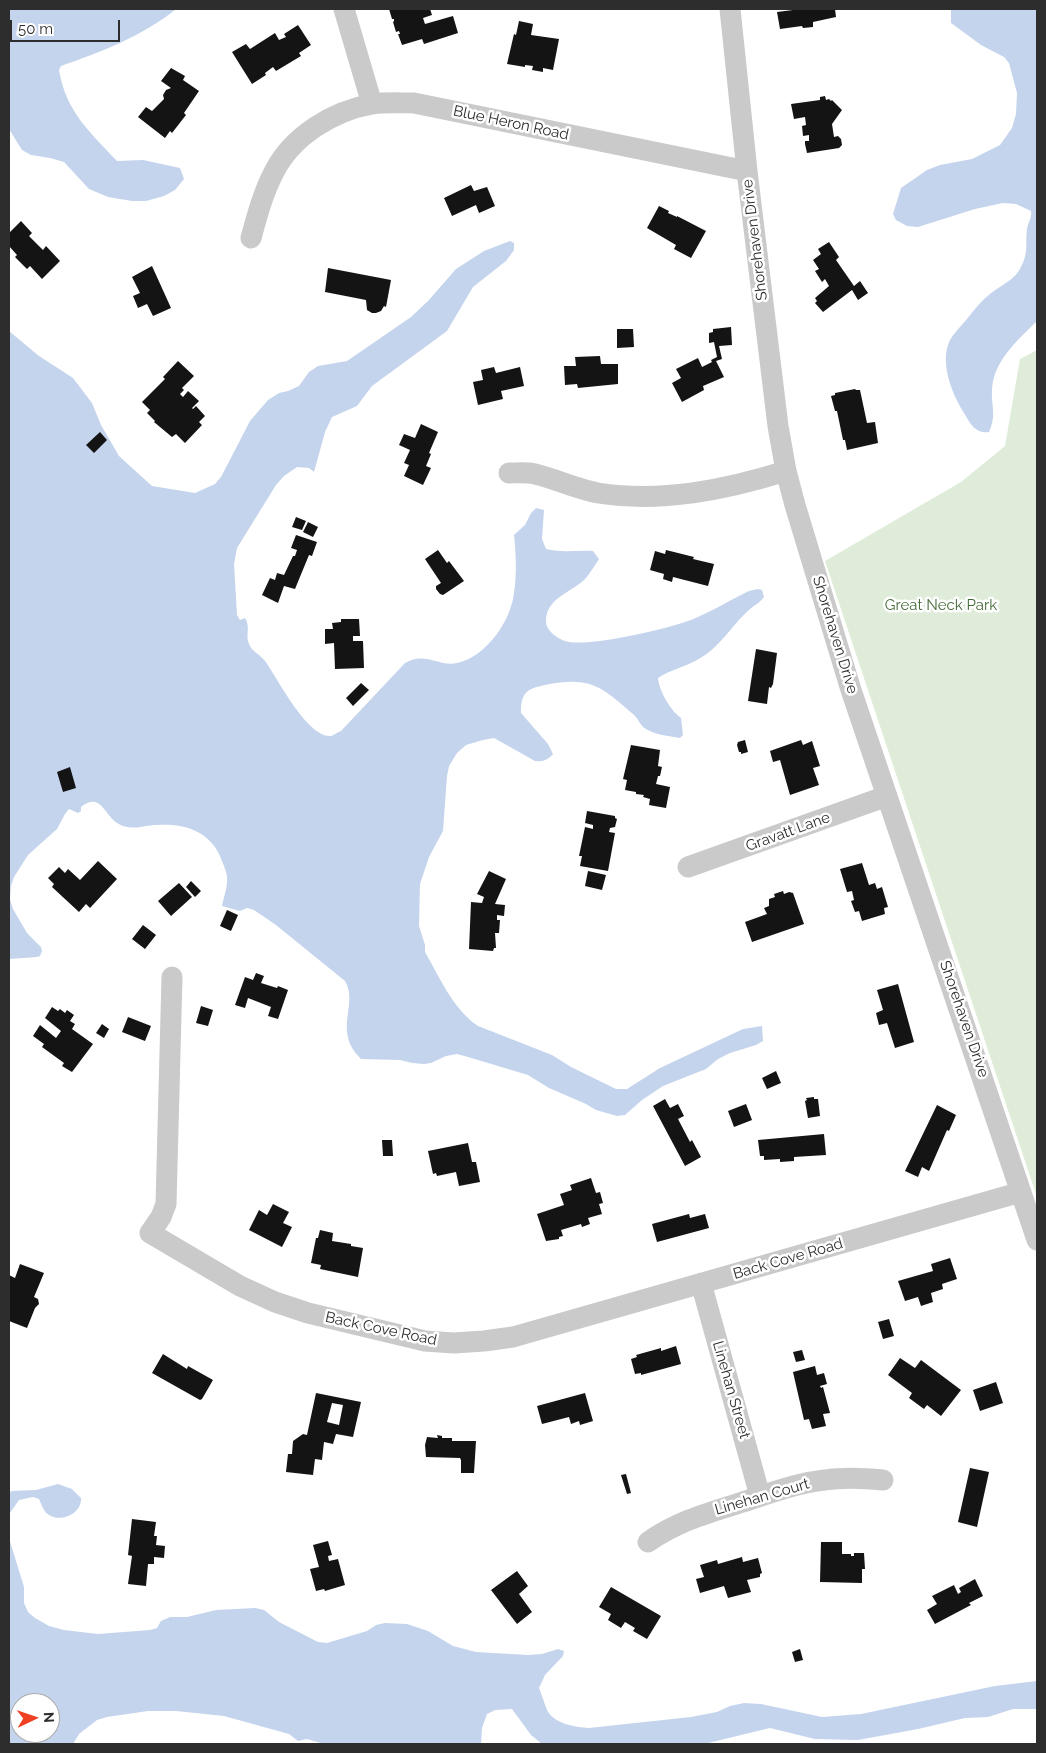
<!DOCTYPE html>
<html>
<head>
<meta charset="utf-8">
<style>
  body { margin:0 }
  #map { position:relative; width:1046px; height:1753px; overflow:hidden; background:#fff; font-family:Raleway,sans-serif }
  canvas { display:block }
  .frame { position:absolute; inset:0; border:10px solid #2d2d2d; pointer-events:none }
  .north { position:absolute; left:10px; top:1693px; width:50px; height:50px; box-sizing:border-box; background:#fff; border:1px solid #ababab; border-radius:50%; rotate:87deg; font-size:14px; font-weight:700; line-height:20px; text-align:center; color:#2d2d2d }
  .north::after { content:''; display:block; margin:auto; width:18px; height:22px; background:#f04023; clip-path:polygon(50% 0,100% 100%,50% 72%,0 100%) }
  .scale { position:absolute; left:10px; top:20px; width:110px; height:22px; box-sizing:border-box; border:2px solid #2d2d2d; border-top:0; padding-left:6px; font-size:15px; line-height:18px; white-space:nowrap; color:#2d2d2d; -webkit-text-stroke:4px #fff; paint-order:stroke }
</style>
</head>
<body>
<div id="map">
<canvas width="1046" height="1753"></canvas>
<div class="frame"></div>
<div class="north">N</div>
<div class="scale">50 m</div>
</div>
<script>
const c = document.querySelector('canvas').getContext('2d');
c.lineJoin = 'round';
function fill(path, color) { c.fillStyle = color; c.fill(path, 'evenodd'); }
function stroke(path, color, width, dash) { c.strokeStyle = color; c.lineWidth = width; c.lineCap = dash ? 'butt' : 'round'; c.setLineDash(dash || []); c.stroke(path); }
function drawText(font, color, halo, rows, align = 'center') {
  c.font = font + ' Raleway,sans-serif'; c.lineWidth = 5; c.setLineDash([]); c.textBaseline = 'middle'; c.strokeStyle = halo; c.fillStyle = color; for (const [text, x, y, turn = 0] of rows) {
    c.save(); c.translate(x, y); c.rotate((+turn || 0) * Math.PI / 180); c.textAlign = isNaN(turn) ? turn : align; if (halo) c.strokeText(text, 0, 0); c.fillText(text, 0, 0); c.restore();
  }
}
const green = new Path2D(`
  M1037,350v847l-212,-636 136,-79 44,-36 15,-87z`);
const water = new Path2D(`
  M9,9h167c-33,27 -75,43 -115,57l-2,4c7,42 31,62 58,91l26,-1 37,8 4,11 -9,11 -11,6 -18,5h-14l-24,-4 -19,-8 -25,-27 -14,-4 -19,-3 -9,-5 -13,-21z
  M951,9h86v312c-19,19 -43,39 -45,68 -1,18 5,25 -3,43 -14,2 -19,-9 -25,-19 -12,-19 -25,-51 -14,-73 4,-7 11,-14 17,-21 7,-9 14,-18 23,-25 11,-9 25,-14 31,-27 8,-15 4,-24 6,-38 1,-7 5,-11 4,-18l-15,-7 -13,-1 -28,6 -57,18 -11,-1 -11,-6 -3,-6 8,-26 26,-18 13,-5 32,-6 28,-14 12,-17 4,-14 1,-21 -8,-30 -5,-6 -23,-12 -30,-22z
  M510,241l4,2v7l-8,11 -33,26 -26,44 -75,55 -15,20 -25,11 -7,15 -11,40 -5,-4 -12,-1 -13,9 -8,9 -39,63 -3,16 3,51 3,5 5,-2c6,9 0,18 4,26 3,8 12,11 16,17 12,16 42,77 66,75 3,-1 7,-4 10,-5l64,-68c20,-12 34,4 52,0 29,-6 54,-42 57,-70 3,-19 2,-39 0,-58l11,-10 6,-12 5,-5 8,2 -2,29 4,10c16,4 31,1 47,2l6,8c-4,6 -8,13 -13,19 -13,14 -39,19 -40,42 -1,11 13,20 23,22 25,4 98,-13 122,-22 20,-8 39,-20 58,-29l9,-2 4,1 2,7c-4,6 -10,8 -15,13 -18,16 -30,39 -52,50 -13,7 -27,10 -39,18 1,13 13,33 23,40l2,17 -3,3c-12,-2 -24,-3 -34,-9 -6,-3 -7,-10 -12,-14 -33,-29 -44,-39 -89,-30 -19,4 -24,8 -24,28l27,31 5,10c-5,6 -10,8 -18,7l-41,-23 -11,2 -17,5 -9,8 -8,13 -2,10 -4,55 -14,26 -9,27 -1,42 6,19v7c15,26 28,57 53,74l74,29 19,12 45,22h11l33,-21 83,-39 19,-3 1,15 -7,4 -26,8 -12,6 -12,10 -43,17 -21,14 -17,15 -8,1 -21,-6 -10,-6 -37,-16 -21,-13 -60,-18 -11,-3 -11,2 -15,7 -7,1 -12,-1 -12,-3 -39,-1c-29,-28 -2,-55 -16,-78l-69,-56 -22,-15 -7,-2 -7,3 -18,-5c2,-10 6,-20 5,-30 -1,-5 -3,-10 -5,-15 -10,-29 -36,-38 -65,-36 -13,0 -20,5 -34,1 -19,-6 -20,-36 -42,-19v4l-3,2 -9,-4 -4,5 -8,15 -29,26 -14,22 -3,9 -1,13 3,10 14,24 14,14 1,4 -2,5 -3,1 -28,2v-628l30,25 34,22 19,25 9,22 18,31 33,30 43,7 20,-9 6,-7 29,-56 18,-21 11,-7 9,-2 11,-5 10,-14 9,-6 29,-5 64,-44 17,-16 28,-32 28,-18z
  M58,1484l14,5 9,9c1,15 -19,25 -32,17 -6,-4 -7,-10 -10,-16l-6,-2 -14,3 -9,13 -1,4v-22l2,-4 25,-1z
  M9,1538l15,49v16l4,9 7,6 14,8 15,4 34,4 52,-4 7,-2 4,-7 9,-4h17l29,-7 39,-2 9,2 15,12 39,20 9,1 40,-12 9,-6 9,-2 22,1 21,7 25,15 23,6 52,3 14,-1 16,-5 6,2 -1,5 -18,19 -6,13c3,7 5,15 8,22 7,14 28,17 42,18l102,-11 26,-5 13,-6 14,-3 17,1 61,13 39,-3 134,-28 42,-5v28h-24l-25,8 -23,1 -47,11 -60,11 -43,-1 -45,-11 -66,16h-162l-11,-9 -19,-26 -17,1 -8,4 -5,14 -1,16h-157l-17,-5 -9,2 -9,-7 -65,-18 -48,-5h-28l-41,6 -10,3 -18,14 -6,10h-64zM20,1703h30v30h-30z`);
const building = new Path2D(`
  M389,9h41l2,6 -9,3 2,6 28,-8 5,17 -34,11 -2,-5 -20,6 -4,-11h2l-1,-3 -3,1 -3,-10 1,-1v-2h-2z
  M801,9h34l1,8 -23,5v5l-10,1 -1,-2 -22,3 -3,-17z
  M519,21l14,3 -2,11 28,4 -6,31 -10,-2v4l-11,-2 1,-4 -8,-1v2l-18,-3 7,-30 2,1z
  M298,25l13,20 -12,8 2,3 -25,15 -3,-4 -8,6 1,2 -14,9 -20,-32 14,-8 4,5 25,-16 4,7 7,-3 -2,-3z
  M171,68l14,8 -2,4 16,11 -15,22 2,2 -14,18 -2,-2 -5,7 -27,-21 8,-10 6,4 12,-12 -1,-4 3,-5 5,-2 -10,-7z
  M825,96l1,4 3,-1 2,2 1,-1 10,10 -10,14 2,13 4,-1 3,3 1,6 -3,3 -32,5 -2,-9v-3h4v-6l-6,1 -1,-10 4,-1 -1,-8 -11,2 -3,-15 29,-4v-3z
  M471,185l3,6 13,-4 8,19 -16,7 -3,-8 -24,11 -8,-18z
  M659,206l10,5 -1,2 9,4v-1l29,15 -15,27 -17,-9 2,-4 -29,-17z
  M21,221l11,12 -3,3 14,14 3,-4 14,15 -18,18 -12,-13 -3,3 -12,-12 2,-2 -8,-9v-13z
  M829,242l10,15 -3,3 18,26 6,-5 8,12 -10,7 -6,-10 -29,22 -8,-9 2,-2 -2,-3 14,-12 -4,-7 -3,3 -7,-11 4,-2 -6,-9 8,-6 -3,-5z
  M152,266l19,42 -18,8 -6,-12 -9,4 -5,-12 7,-3 -8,-16z
  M328,268l63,12 -5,27 -2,-1 -3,5 -5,2h-4l-5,-3 -1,-10 -41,-8z
  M731,327l1,18 -13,1 3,13 -6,2 8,16 -21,9 1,4 -22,12 -10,-19 9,-5 -5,-9 22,-11 4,9 10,-5 -1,-2 6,-3 -3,-15 -5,1v-10l4,-1v-3z
  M617,329h16l1,18 -17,1z
  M600,356l1,8h17v20l-40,4 -1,-4 -12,1 -1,-19h12l-1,-9z
  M178,361l16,15 -12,12 2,2 -4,4 3,3 5,-6 11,10 -7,7 1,1 3,-3 9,10 -6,6 3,3 -17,18 -9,-9 -4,3 -18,-15 1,-1 -8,-8 3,-3 -8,-8 23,-23 -2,-2z
  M494,367l2,6 24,-6 4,19 -23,5 2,8 -25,6 -5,-23 10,-2 -2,-10z
  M855,389l1,1h4l7,33 8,-1 3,21 -31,7 -2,-10h-2l-6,-29h-2l-4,-15 4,-1v-2z
  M421,424l17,8 -9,21 2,1 -5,12 5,2 -8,17 -19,-9 5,-11 -5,-2 6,-13 -11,-5 5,-11 11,4z
  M100,432l7,8 -13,13 -8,-8z
  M296,517l10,4 -4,9 -10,-3z
  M308,522l10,5 -5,10 -10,-5z
  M296,535l21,7 -5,14 -3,-1 -14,34 -11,-3 -6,17 -16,-8 8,-17 5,2 2,-7 7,2 9,-19h2l2,-6 -6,-2z
  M438,550l9,13 2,-2 15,20 -21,14 -3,-1 -4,-5v-3l5,-3 -16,-24z
  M666,550l28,7 -1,2 21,5 -6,22 -35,-9 -1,5 -9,-3 1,-5 -14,-4 5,-19 10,3z
  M341,619h18l1,17h-7v5h10l1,27 -29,1 -1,-26 -9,1v-15h8l-1,-6 9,-1z
  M756,649l21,4 -4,31 -2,4 -2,-1 -2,17 -19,-3z
  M361,683l8,7 -16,16 -7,-8z
  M745,740l3,12 -7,2v-2h-2l-2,-7 1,-3z
  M801,740l2,5 9,-4 8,25 -7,2 6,17 -29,10 -10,-35 -7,2 -3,-11z
  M631,745l29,5 -2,16 4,1 -2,9h-2l-2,8 14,3 -4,21 -17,-3 1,-6 -7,-2 1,-2 -8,-1v-2l-11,-2 2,-10 -4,-1z
  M70,767l6,21 -13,4 -6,-20z
  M587,811l28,5v2l2,1 -2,8 -5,1 -1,4 6,1 -7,38 -28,-5 2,-10h-3l6,-29 8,2v-4l-8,-2z
  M98,861l19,18 -27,29 -4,-4 -7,8 -27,-25 2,-3 -6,-6 11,-11 6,6 3,-4 12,11z
  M862,863l7,22 6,-2 2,6 5,-2 6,20 -4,1 1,6 -23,7 -3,-10 -4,1 -4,-11 3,-1 -2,-9 -5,1 -7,-23z
  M489,871l17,8 -11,25 10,1 -1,11 -7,-1v5h3l-1,13h-4l1,15h-2l-1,3 -24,-2 2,-47 11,1 2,-6 -7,-3z
  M588,871l18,4 -4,15 -17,-4z
  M191,881l10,10 -6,6 -9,-10z
  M179,883l13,14 -21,19 -13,-15z
  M783,891l1,3 5,-2 4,1 11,31 -52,18 -7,-20 22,-8 -3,-6 5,-2v-7l6,-2 -1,-3z
  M227,910l11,5 -7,16 -11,-5z
  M143,925l13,10 -11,14 -13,-10z
  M256,973l8,3 -3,7 16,5 1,-2 10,4 -10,29 -10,-3 3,-9 -23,-9 -3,10 -10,-3 10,-28 8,3z
  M898,984l16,58 -19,6 -8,-25 -8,2 -3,-12 7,-3 -6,-20z
  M201,1006l12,4 -5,16 -12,-3z
  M52,1007l6,4 2,-2 5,4 2,-3 7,5 -4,6 5,3 -3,5 21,15 -21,28 -10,-6 2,-3 -22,-16 2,-3 -11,-8 7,-11 16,13 5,-7 -16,-13z
  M128,1017l23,9 -6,15 -23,-9z
  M102,1024l7,5 -5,9 -8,-5z
  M776,1071l5,12 -14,6 -5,-11z
  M814,1097v2h4l2,17 -12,2 -3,-17 2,-1 -1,-2z
  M665,1099l5,9 8,-4 6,12 -6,3 12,23 2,-2 9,17 -16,9 -32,-60z
  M746,1104l6,16 -18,7 -6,-16z
  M937,1105l19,10 -7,16 -2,-1 -18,41 -7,-4 -4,10 -13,-6z
  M824,1134l2,21 -32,2v4l-14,1v-3l-16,1v-4h-4l-2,-16z
  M382,1140h10l1,16h-10z
  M468,1143l4,19h4l4,20 -21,4 -3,-14 -19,4 -1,-3 -3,1 -5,-23z
  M591,1178l5,15 4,-1 3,11 -4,1 3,10 -14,4 2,6 -8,3 -1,-3 -20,6 2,6 -4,1v2l-13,2 -9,-27 27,-9 -4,-11 12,-4 -2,-5z
  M273,1204l16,8 -6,11 9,4 -10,20 -33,-17 10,-20 8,5z
  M689,1214l1,4 15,-4 4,14 -52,14 -5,-18z
  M320,1230l13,3 -1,8 19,3v2l12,2 -5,29 -38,-8 1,-4 -10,-2 5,-25h2z
  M950,1258l7,21 -15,5 1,5 -12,4 2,9 -12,4 -3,-9 -13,4 -7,-20 35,-10 -2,-7z
  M20,1264l24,9 -10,24 4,2 1,5 -4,4 -8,20 -18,-7v-46l6,3z
  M889,1319l5,17 -11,3 -5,-17z
  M676,1346l5,18 -40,11v-2l-6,1 -4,-15 6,-2 -1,-2 25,-7v3z
  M802,1350l3,10 -9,2 -3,-10z
  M163,1354l24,15 1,-3 25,14 -11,19 -2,1 -48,-27z
  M900,1358l15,10 6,-8 40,30 -20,26 -14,-11 -3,4 -15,-11 3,-5 -24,-18z
  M815,1366l2,9 7,-2 3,11 -7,2 1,2 2,-1 7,26 -7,1 3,12 -14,3 -3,-10 -5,1 -11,-48z
  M996,1382l7,21 -23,8 -7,-21z
  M316,1393l45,9 -8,35 -17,-3 -3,10 -9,-2 -2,18 -7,-1 -2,16 -27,-3 2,-18h4l1,-13 10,-7 4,1zM332,1403l11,2 -4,20 -12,-3z
  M585,1393l8,28 -13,4 -1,-4 -8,3 -2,-7 -27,7 -5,-18z
  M437,1435l5,1v2h10v3h24l-2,32h-13v-13l-1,-2 -34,-1 -1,-12 2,-8 11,1z
  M970,1468l19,4 -12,55 -19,-5z
  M626,1474l5,19 -4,1 -6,-19z
  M132,1519l24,3 -2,14h3l-1,9 9,1 -1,12 -10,-1v7h-6l-2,22 -18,-2 4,-28 -4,-1z
  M328,1541l4,14 -4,1 1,5 9,-2 7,26 -20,6 -1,-2 -8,2 -6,-22 9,-2 -6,-22z
  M821,1542h21v12h9v2h3v-3h10l1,16h-3v14l-42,-1z
  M742,1557l1,5 15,-4 4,15 -2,1v3l-13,3 4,12 -23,6 -4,-12 -24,7 -4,-14 8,-2 -4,-12 17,-5 1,4z
  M517,1571l11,15 -9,8 13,18 -15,12 -26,-34z
  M975,1579l8,17 -14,7 2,2 -36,19 -8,-14 10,-6 -5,-8 22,-11 4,9 3,-2 -2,-4z
  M611,1587l50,29 -14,23 -14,-8 2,-3 -10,-6 -4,6 -13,-8 3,-6 -12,-7z
  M800,1649l3,11 -8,2 -3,-10z`);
const minor = new Path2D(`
  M344,9l28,95
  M730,9l17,162 31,255 8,45 9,34 56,185 186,550
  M251,238c6,-22 12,-45 23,-66 18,-36 59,-61 98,-68 14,-2 28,-1 42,-1l333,68
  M509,473c9,0 17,-1 26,1 21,5 41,15 63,19 63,10 127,-3 188,-22
  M688,867l199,-71
  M172,977l-6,227 -5,13 -11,16 90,53 35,16 33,11 117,28 29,2 30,-2 29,-4 508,-145
  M701,1283l59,213
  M648,1542c30,-21 60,-29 95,-40 27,-9 54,-19 82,-22 19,-3 38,-2 58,0`);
const streetNames = [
  ["Blue Heron Road",511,123,12],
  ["Shorehaven Drive",755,240,-97],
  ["Shorehaven Drive",835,635,73],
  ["Gravatt Lane",788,832,-20],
  ["Shorehaven Drive",964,1019,71],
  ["Back Cove Road",788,1259,-16],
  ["Back Cove Road",381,1329,12],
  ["Linehan Street",731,1390,74],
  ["Linehan Court",762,1497,-16]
];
const parkNames = [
  ["Great Neck Park",941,605]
];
fill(green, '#dfecd9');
fill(water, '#c4d4ed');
fill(building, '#141414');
stroke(minor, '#cacaca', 21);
drawText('15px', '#2d2d2d', '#fff', streetNames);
drawText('15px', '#456b38', '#fff', parkNames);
</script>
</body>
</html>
